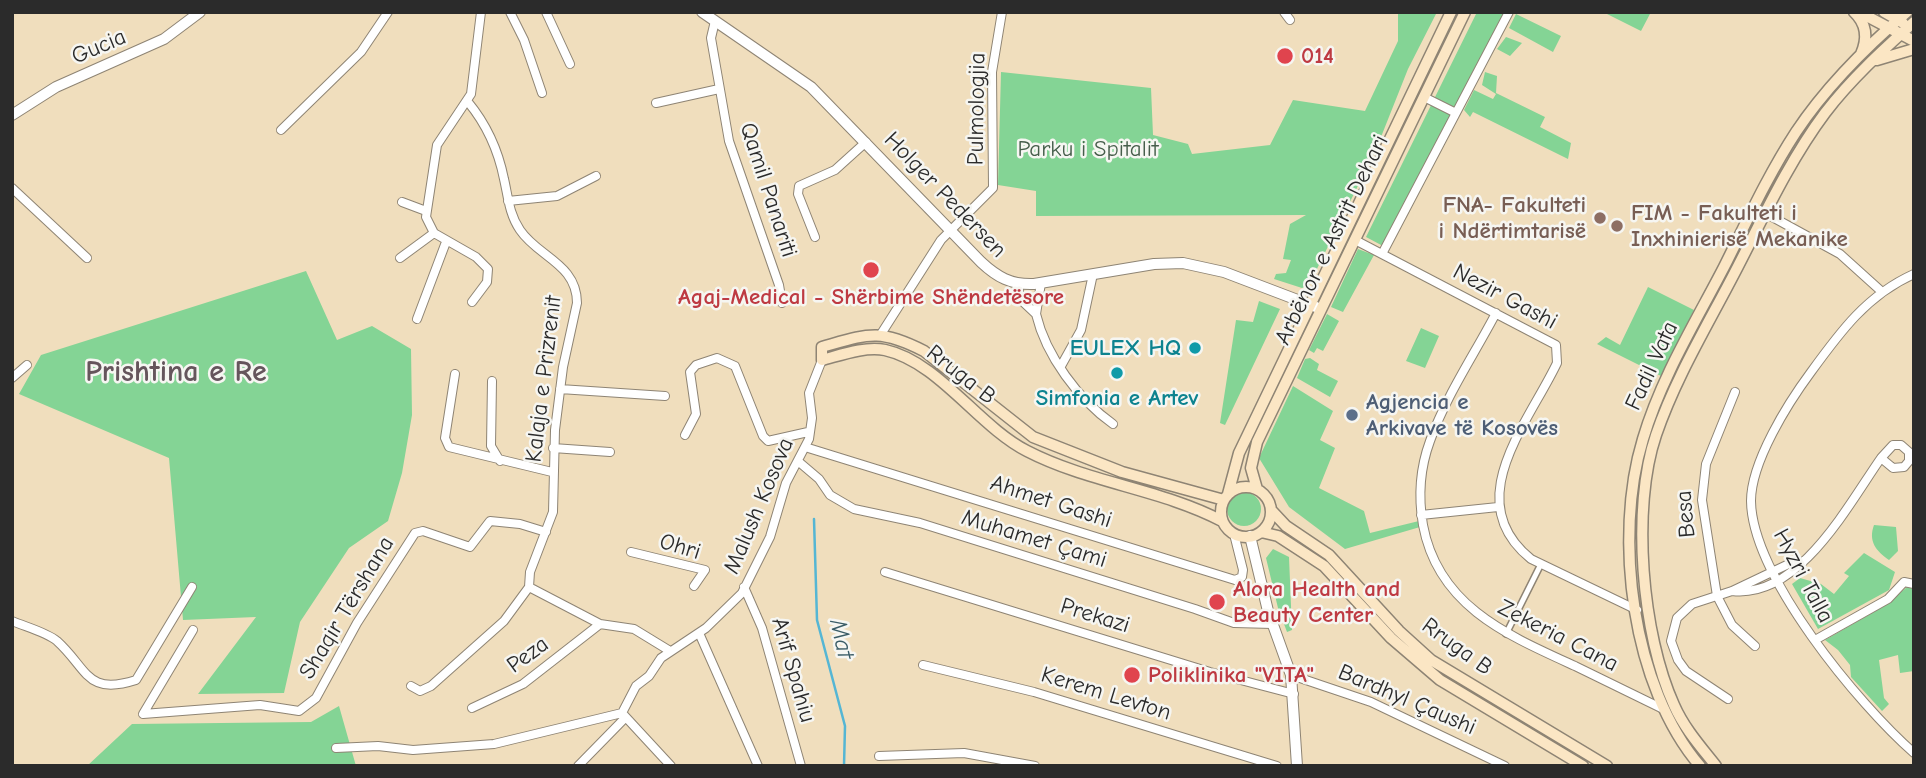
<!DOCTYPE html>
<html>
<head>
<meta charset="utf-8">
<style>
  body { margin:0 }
  #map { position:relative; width:1926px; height:778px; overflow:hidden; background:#f0debd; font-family:"Comic Neue",sans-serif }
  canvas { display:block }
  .frame { position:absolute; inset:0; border:14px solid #2b2b2b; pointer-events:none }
</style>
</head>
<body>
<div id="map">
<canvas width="1926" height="778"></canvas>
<div class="frame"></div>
</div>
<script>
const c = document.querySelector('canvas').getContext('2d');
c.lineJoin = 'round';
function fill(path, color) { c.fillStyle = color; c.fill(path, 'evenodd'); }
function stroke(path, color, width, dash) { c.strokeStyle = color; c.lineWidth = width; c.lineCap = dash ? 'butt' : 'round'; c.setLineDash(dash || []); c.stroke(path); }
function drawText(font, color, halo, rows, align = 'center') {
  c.font = font + ' "Comic Neue",sans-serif'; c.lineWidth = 5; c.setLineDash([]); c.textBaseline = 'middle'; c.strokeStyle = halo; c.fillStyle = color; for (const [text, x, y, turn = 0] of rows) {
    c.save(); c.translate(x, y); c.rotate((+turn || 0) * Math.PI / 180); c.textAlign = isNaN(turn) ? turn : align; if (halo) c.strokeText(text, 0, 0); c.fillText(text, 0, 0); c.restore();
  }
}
const green = new Path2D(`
  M1398,12h39l-29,57 -31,78 -68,138 -7,3 -28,-9 2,-5 10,-1 5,-13 -8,-1 7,-35 16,-9 -270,1v-25l-38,-6 3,-113 150,16 2,47 35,9 4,10 78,-9 23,-45 72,11 33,-70z
  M1477,12h29l-123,234 -17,-9z
  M1603,12h48l-10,19z
  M1516,14l45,22 -8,16 -44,-24z
  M1506,37l16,6 -12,13 -13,-7z
  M1485,72l12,4 -1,17 49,24 -5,10 31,16 -3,16 -95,-47 -3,5 -6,-7 10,-20 19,9 3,-5 -14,-9z
  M1358,249l16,6 -31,57 -12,-5z
  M306,271l31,69 35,-14 39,23 1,66 -10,58 -14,48 -39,27 -49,74 -16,71 -86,1 58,-77 -73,3 -14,-162 -150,-64 22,-39z
  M1648,287l46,23 -33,66 -64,-32 9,-7 14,8z
  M1259,301l21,8 -55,116 -5,-2 16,-103 17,2z
  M1327,314l12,7 -16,30 -6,-3 -3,5 -5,-3z
  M1421,328l18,8 -14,32 -19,-7z
  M1310,358l9,6 -2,6 21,11 -8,16 -33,-19 8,-19z
  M1293,386l40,25 -13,29 15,8 -16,40 45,23 6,22 49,-12 1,6 -75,22 -56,-42 -30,-49z
  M1227 509a17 17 0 1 1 34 0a17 17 0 1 1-34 0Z
  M1874,525l22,2 2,24 -9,9c-13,-9 -21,-19 -15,-35z
  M1273,549l16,8 3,73 -5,2 -9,-24 -12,-50z
  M1864,553l31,19 -6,18 -71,39 -26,-45 8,-6 21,6 13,10 15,-18 -5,-3z
  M1907,587l7,2v82l-14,2 -2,-18 -19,5 5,38 5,6 -7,7 -31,-34 -1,-12 -12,-15 -13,-10 61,-35z
  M339,706l17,60h-269l45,-42 179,-2z`);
const stream = new Path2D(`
  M814,519l3,101 28,106 -1,40`);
const pedestrian = new Path2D(`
  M1506,634l35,-70`);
const minor = new Path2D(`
  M510,12l14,28 18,53
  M546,12l24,52
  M1284,12l6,8
  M715,21l-4,17 18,103 50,144 3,18
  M1424,97l32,16
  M656,103l63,-14
  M281,130l80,-78 27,-40
  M12,188l75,70
  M508,201l49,-5 39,-20
  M402,202l24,9
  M1754,207l86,47 41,37
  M815,237l-17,-43 1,-8 36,-16 31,-28
  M1355,240l201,105 1,18c-29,61 -98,138 -26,196l106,51
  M1382,254l127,-242
  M400,258l34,-25
  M1914,274c-47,21 -74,58 -103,98 -23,31 -60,90 -60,129 1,75 108,204 163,252
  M1019,284v14l17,16 5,-31
  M472,302l15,-20 1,-13 -12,-12 -42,-24 -8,-16 11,-72 34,-51 10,-82
  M1496,313c-22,42 -50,83 -66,128 -10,27 -12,55 -7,84 15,81 84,110 152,141 29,14 57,28 86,42
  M1036,314c10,42 43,86 77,110
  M417,319l29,-77
  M881,334l60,-94 52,-52 -1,-116 10,-60
  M1061,366l20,-36 12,-56
  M455,374l-10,64 4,9 103,25
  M12,378l15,-13
  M492,381l-1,65 9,15
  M560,389l105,7
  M1735,392l-29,72 -4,36 15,96 15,29 23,21
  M685,435l11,-21 -6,-42 6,-7 21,-7 18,8 28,70 5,5 40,-9
  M1893,445h8l8,7v9l-5,6 -11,1 -12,-10z
  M805,447l430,133 7,-3 1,-7 -9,-36
  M553,448l57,4
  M799,462l20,17 11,16 24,14 66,14 275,86 39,14 39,1
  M1421,515l77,-8
  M631,552l74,18 -11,16
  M885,572l325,100 84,22
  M529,587l71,37 34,5 36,22
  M744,587l18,41 39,138
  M1732,591c67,8 116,-86 149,-133
  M12,621c14,6 34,11 45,20 31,28 29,55 79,39l56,-93
  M193,630l-50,84 117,-9 39,6 17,-13 41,-75 58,-90 8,-2 47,16 20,-26 30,3 26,8
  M699,633l59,133
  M1815,640l73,-41 16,-17 10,2
  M923,665l111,27 243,74
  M1291,675l80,27 134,64
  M411,686l9,5 11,-5 73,-65 25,-34 1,-15 23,-60 2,-82 8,-63 14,-64c0,-39 -39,-46 -57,-73 -11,-16 -12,-34 -16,-51 -6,-30 -17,-54 -36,-77
  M1728,699l-42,-28 -8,-11 -7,-19 6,-23 15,-14 40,-13 63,-30 8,1
  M472,708l51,-24 77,-60
  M622,713l14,-27 13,-10 12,-18 45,-30 36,-35 28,-56 16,-54 23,-44 3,-21 -3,-25 13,-33
  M622,713l49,53
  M336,748l42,-2 35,4 81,-6 128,-31
  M879,756l85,-3 71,13
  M578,766l47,-48`);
const tertiary = new Path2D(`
  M702,12l109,75 170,175c16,15 30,23 53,22l120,-20 29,-1 41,9 92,35
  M12,115l44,-28 108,-48 36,-27
  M1250,536l18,75 23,64 6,91`);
const secondary = new Path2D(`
  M1854,12c13,12 14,26 7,42
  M1859,12l55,29
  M1884,12l19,11
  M1877,60l37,-11
  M1221 512a25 25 0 1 1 50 0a25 25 0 1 1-50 0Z
  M1257,489l-6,-21 6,-26 208,-430
  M1228,494l11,-41 212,-441
  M1271,510l15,16 43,29 70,76 32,29 176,106
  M1222,521c-61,-32 -133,-38 -195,-70 -49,-25 -88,-89 -142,-101 -20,-4 -44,5 -63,10v-13c46,-13 57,-19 102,4l109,86 89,35 102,28
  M1261,532l17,4 46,30 67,72 49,42 143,86
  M1700,766c-68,-79 -87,-229 -57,-327 18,-61 52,-116 81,-172 23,-46 44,-92 72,-135 30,-45 70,-85 111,-120
  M1716,766c-15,-19 -32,-38 -42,-61 -32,-70 -43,-197 -18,-270 19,-56 51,-109 78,-161 28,-54 55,-113 91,-161 26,-34 58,-63 89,-91`);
const markers = [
  [1285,56,9,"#e0444e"],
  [1600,218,7,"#8d6e63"],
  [1617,226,7,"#8d6e63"],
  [871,270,9,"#e0444e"],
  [1195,348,7,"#0f9aa8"],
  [1117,373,7,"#0f9aa8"],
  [1352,415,7,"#5c6f8a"],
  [1217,602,9,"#e0444e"],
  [1132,675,9,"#e0444e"]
];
const streetNames = [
  ["Gucia",99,47,-23],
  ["Pulmologjia",977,109,-89],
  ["Qamil Panariti",768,190,72],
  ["Holger Pedersen",945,195,46],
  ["Arbënor e Astrit Dehari",1332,240,-64],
  ["Nezir Gashi",1505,297,28],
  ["Fadil Vata",1652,366,-65],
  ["Rruga B",961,375,38],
  ["Kalaja e Prizrenit",544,379,-83],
  ["Ahmet Gashi",1051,502,18],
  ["Malush Kosova",759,506,-67],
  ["Besa",1686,514,-95],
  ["Muhamet Çami",1034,539,17],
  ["Ohri",680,547,17],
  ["Hyzri Talla",1803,576,62],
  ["Shaqir Tërshana",347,608,-59],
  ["Prekazi",1095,616,17],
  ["Zekeria Cana",1558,636,27],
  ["Rruga B",1457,647,36],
  ["Peza",528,655,-36],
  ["Arif Spahiu",793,670,74],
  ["Kerem Levton",1106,694,17],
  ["Bardhyl Çaushi",1407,700,23]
];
const healthNames = [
  ["014",1301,56],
  ["Agaj-Medical - Shërbime Shëndetësore",871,297,"center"],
  ["Alora Health and",1233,589],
  ["Beauty Center",1233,615],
  ["Poliklinika \"VITA\"",1148,675]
];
const parkNames = [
  ["Parku i Spitalit",1088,149]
];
const educationNames = [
  ["FNA- Fakulteti",1586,205],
  ["i Ndërtimtarisë",1586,231],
  ["FIM - Fakulteti i",1631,213,"left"],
  ["Inxhinierisë Mekanike",1631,239,"left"]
];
const cultureNames = [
  ["EULEX HQ",1181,348],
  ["Simfonia e Artev",1117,398,"center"]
];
const serviceNames = [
  ["Agjencia e",1366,402],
  ["Arkivave të Kosovës",1366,428]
];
const waterNames = [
  ["Mat",841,639,77]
];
const districtNames = [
  ["Prishtina e Re",176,373]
];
fill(green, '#84d495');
stroke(stream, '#55b6d4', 2.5);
stroke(pedestrian, '#8e8474', 8);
stroke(minor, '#8e8474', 10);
stroke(tertiary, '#8e8474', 12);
stroke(secondary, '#8e8474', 13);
stroke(pedestrian, '#fff', 5);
stroke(minor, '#fff', 8);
stroke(tertiary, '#fff', 10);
stroke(secondary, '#fbe6c4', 10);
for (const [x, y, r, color] of markers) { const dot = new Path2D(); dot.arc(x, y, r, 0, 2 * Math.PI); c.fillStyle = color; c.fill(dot); stroke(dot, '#f6f6f2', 2.5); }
drawText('23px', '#2b2b2b', '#f6f6f2', streetNames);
drawText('bold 23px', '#be3a42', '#f6f6f2', healthNames, 'left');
drawText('23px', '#465e4b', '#f6f6f2', parkNames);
drawText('bold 23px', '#785e54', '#f6f6f2', educationNames, 'right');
drawText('bold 23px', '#0d838f', '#f6f6f2', cultureNames, 'right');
drawText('bold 23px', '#4e5e75', '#f6f6f2', serviceNames, 'left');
drawText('italic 24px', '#3a5c66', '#f6f6f2', waterNames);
drawText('bold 30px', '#65555c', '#f6f6f2', districtNames);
</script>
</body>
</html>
